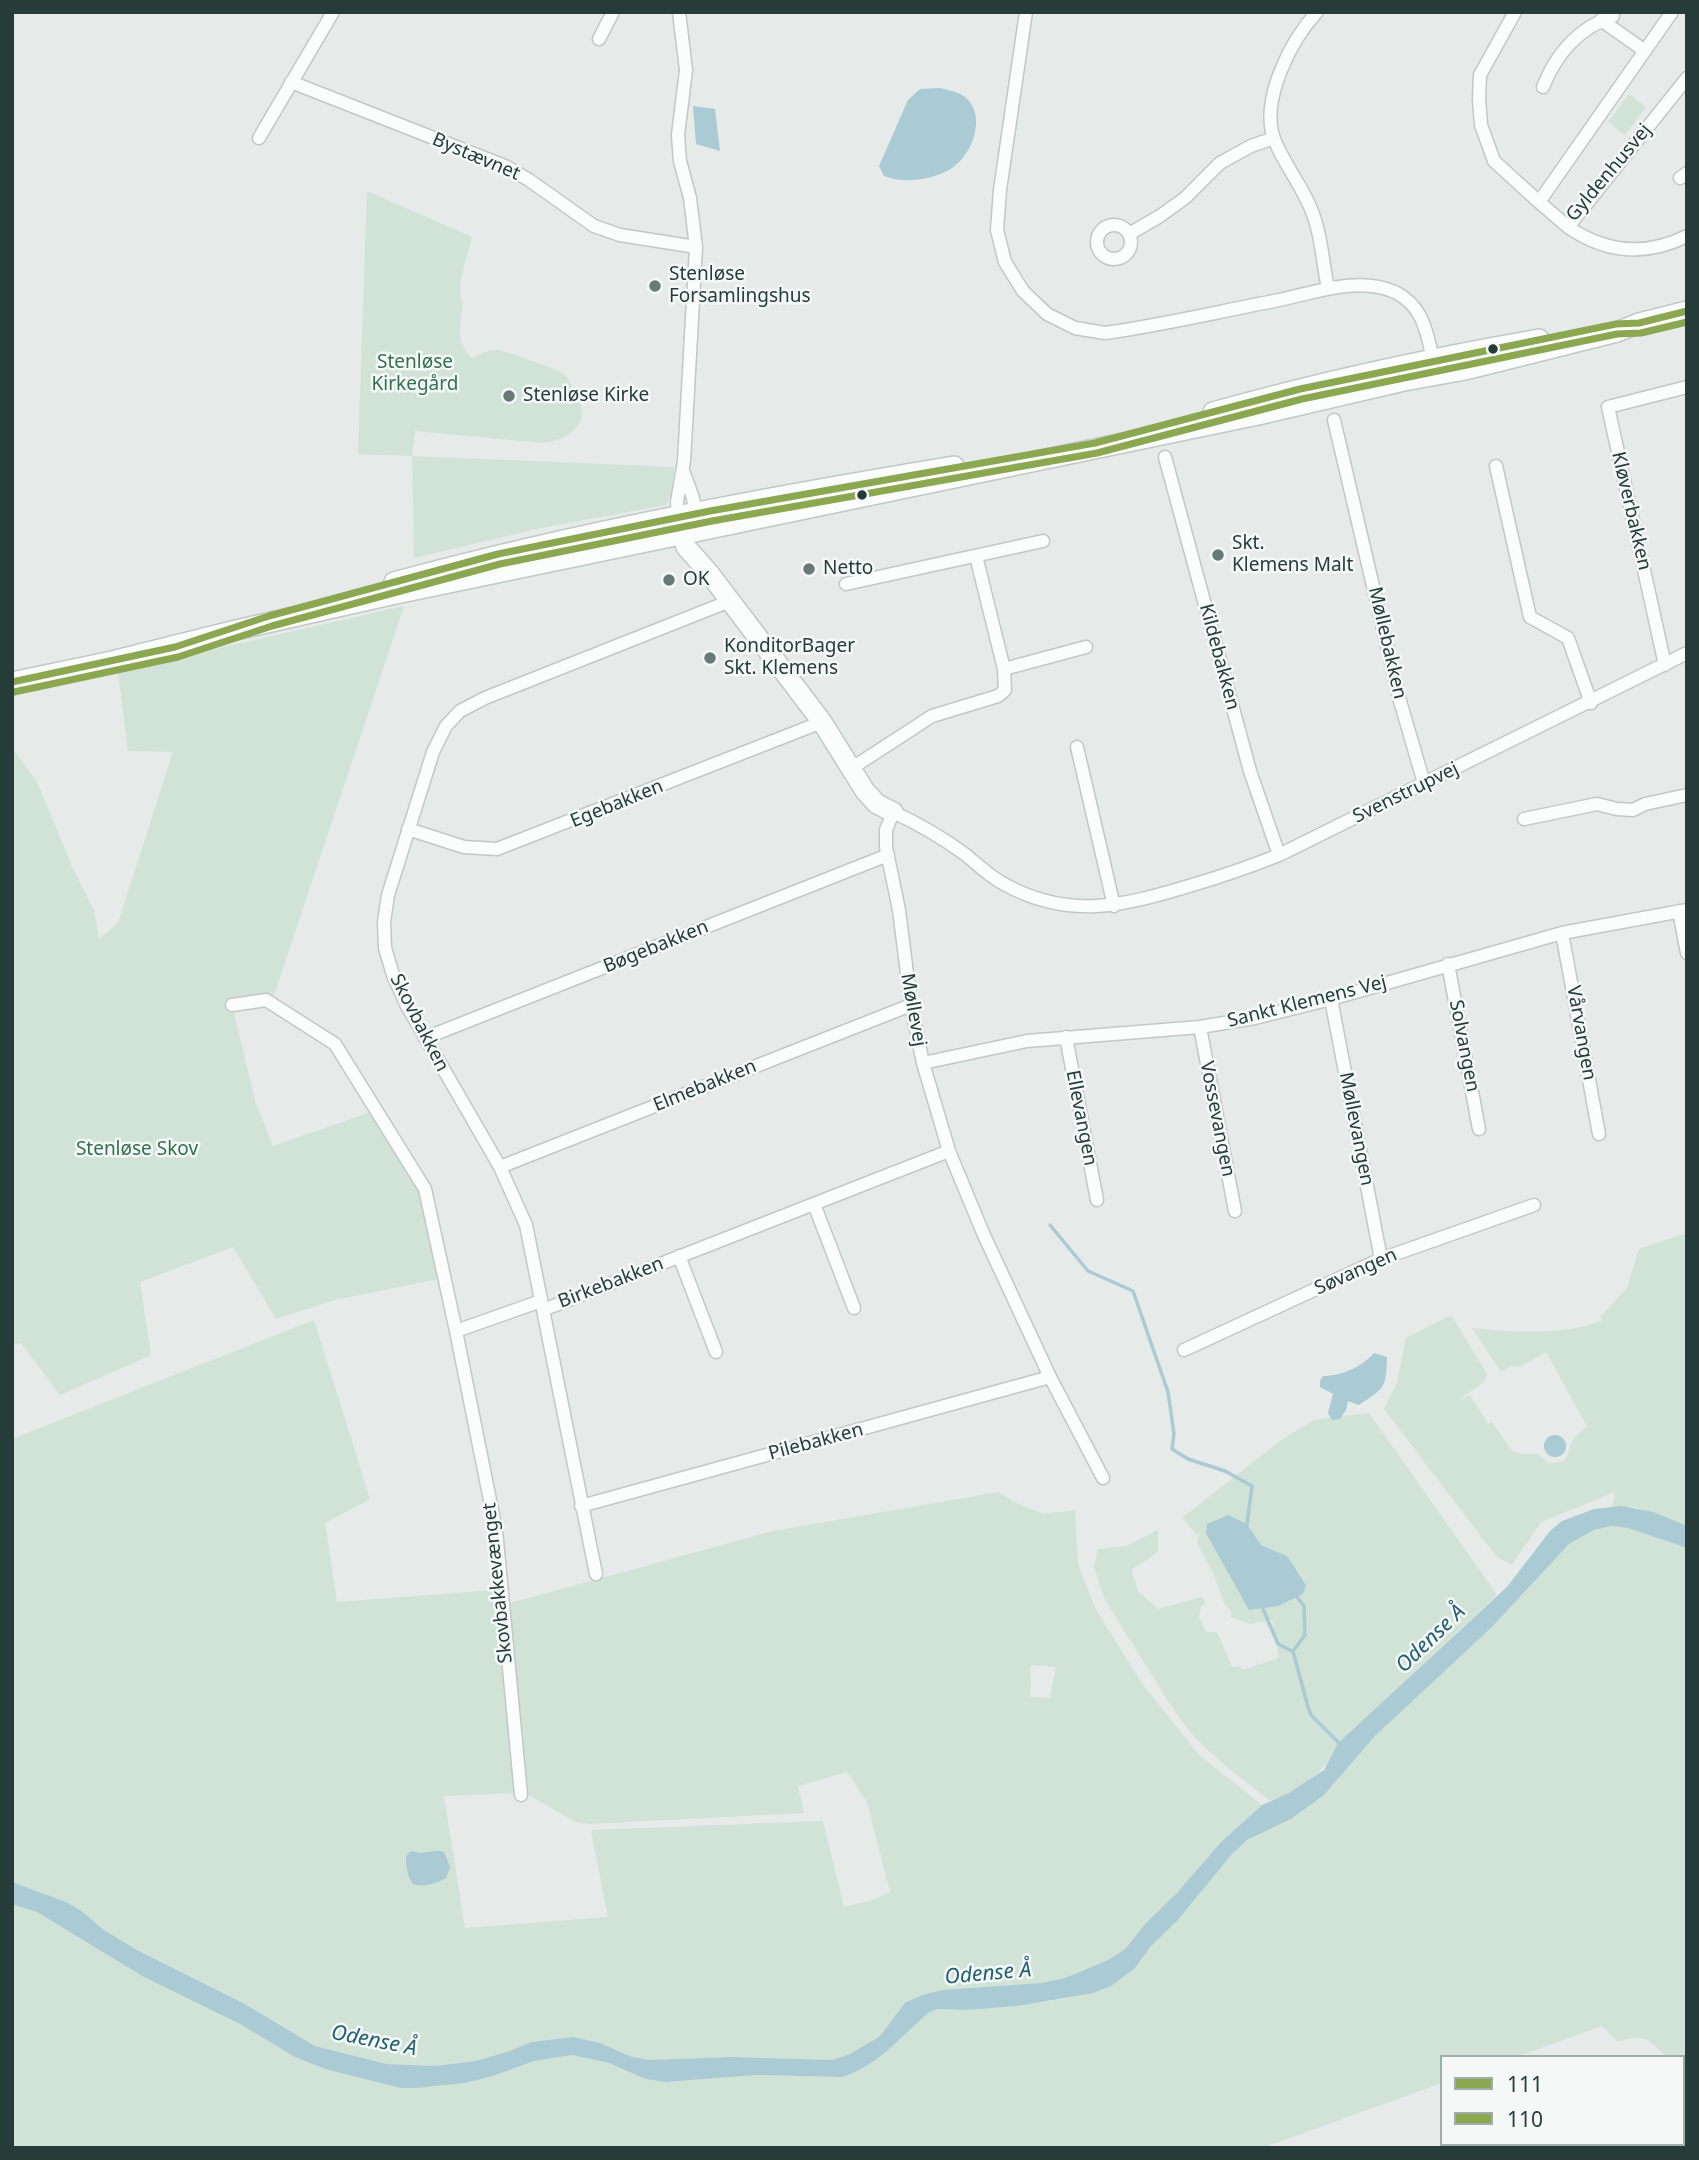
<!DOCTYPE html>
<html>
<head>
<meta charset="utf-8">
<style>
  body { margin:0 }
  #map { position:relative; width:1699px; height:2160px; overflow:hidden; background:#e6eae8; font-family:"Noto Sans",sans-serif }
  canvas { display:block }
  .frame { position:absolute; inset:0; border:14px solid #253c38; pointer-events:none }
  .legend { position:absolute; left:1440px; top:2055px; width:245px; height:91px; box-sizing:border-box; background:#f4f9f7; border:2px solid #a1adab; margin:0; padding:9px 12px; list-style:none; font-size:21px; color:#253c38 }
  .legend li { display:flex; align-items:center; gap:14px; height:35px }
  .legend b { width:35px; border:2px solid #a1adab }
</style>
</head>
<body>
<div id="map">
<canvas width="1699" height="2160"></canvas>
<div class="frame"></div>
<ul class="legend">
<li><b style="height:9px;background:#8ba74f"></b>111</li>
<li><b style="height:9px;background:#8ba74f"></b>110</li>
</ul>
</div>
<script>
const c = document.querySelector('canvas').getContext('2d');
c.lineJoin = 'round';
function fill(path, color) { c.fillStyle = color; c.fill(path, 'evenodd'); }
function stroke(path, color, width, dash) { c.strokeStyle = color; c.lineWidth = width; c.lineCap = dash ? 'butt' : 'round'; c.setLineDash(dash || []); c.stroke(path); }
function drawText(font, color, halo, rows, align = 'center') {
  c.font = font + ' "Noto Sans",sans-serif'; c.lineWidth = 5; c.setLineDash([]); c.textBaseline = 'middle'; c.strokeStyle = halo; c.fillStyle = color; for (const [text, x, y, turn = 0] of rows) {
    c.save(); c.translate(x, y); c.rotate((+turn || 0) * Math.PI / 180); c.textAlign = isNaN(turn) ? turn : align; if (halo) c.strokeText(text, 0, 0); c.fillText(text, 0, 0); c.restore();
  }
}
const green = new Path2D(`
  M1629,94l17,13 -21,28 -17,-13z
  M367,191l105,46c-4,17 -12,37 -12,55 0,5 3,10 2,16 -2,19 -6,36 11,51 7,-5 16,-10 25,-9 8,1 62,20 66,24 4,3 6,10 9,14 21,31 2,50 -30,55l-128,-12 -3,25 262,11 -3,29 -5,9 -125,23 -127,30 -2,-102 -54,-2z
  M404,606l-130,389 -43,7 25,102 17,42 98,-34 49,77 23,89 -108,22 -59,19 -43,-72 -93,35 11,73 -91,40 -39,-52 -9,2v-597l24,32 38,91 20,40 5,28 19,-16 55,-171 -45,-1 -10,-80z
  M1687,1233v293l-52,-19h-23l3,-15 -74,30 -29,43 -16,-9 -112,-147 13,-26 9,-45 43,-22 4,2 34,56 -3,8 -28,20 14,-7 18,29 4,-2 20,29 9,3h17l11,9c21,1 17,-7 22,-20 2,-6 12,-12 16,-17l-41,-74 -26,15 -9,-1 -10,6 -29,-44c39,4 94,8 131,-8l-3,-3 27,-29 12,-39z
  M314,1320l56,179 -45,24 12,79 159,-12 21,203 -73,3 21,132 143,-11 -17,-87 232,-9 21,86 26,-6 20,-9 -23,-90 -20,-30 -49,14 6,27 -214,11 -14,-2 -51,-29 -18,-189 266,-73 226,-39 13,9 32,13 31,-4 3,54 17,44 46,74 58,73 63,50 -41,37 -44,51 -31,30 -21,26 -17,11 -43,18 -24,5 -68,6 -85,37 -8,10 -30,18 -18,6 -100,-3 -83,3 -17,-3 -32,-14 -26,-6 -43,5 -20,9 -35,10 -42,5 -47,-2 -72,-18 -72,-43 -106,-53 -33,-20 -24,-20 -14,-8 -54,-20v-443zM1031,1665l25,2 -6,31 -20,-1zM411,1851l12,3 13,-3 10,27 -22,6z
  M1369,1413l128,182 -159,148c-13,29 -37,51 -69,57l-42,-33 -32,-29 -20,-26 -70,-112 -11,-33 4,-18 28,-3 32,-16v22l-27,18 7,21 20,18 44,-12 4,7 -5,2 -2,10 7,16h11l15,35 8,-1 2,4 37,-12 -7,-38 -22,4 -19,-7v-7l-7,-7 -10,-29 -17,-31 3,-11 -4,2 -14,-16 98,-77 34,-21zM1247,1524l14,21 26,11 19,29 -3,9 -25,12z
  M1612,1526l16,2 59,20v514l-4,4v-9h-17c-17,-19 -23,-24 -48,-15l-16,-16 -86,31h-74v26l-180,65h-1250v-244l25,8 107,65 96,47 55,33 30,12 76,18 38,-1 54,-10 41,-15 38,-6 37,8 36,16 21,3 91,-7 85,2 86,-64 9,-4 29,1 52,-4 45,-7 48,-13 24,-18 16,-22 26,-25 55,-67 15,-14 44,-21 33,-24 51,-59 117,-109 77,-83 25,-14z`);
const water = new Path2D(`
  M940,88c8,2 19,4 25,9 22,18 8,57 -13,71 -19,12 -47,16 -68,8l-5,-10 29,-66 12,-11z
  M693,106l22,3 5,42 -24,-7z
  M1374,1353l13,4c-1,31 -2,31 -28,48l-11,-4 -2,9 -6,9 -8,1 -4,-7 5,-19 -13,-7v-6l3,-5c18,0 39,-9 51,-23z
  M1544 1446a11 11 0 1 1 22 0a11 11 0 1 1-22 0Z
  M1622,1506l31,6 34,14v22l-59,-20 -16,-2 -18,4 -25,14 -77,83 -117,109 -51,59 -33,24 -44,21 -15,14 -55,67 -26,25 -16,22 -24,18 -18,7 -75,13 -52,4 -29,-1 -9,4c-27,23 -50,53 -86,64l-85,-2 -91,7 -21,-3 -36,-16 -37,-8 -38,6 -41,15 -29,7 -48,5h-15l-76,-19 -30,-12 -55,-33 -96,-47 -107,-65 -25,-8v-22l54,20 14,8 24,20 33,20 106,53 72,43 72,18 47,2 42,-5 34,-10 21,-9 43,-5 26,6 32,14 17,3 83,-3 100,3 18,-6 30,-18 25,-33 17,-8 21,-5 98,-7 24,-5 43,-18 17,-11 21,-26 31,-30 44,-51 41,-37 27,-12 35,-23 14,-27 169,-156 43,-56 12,-10 32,-12z
  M1228,1515l19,9 14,21 26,11 19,29 -3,9 -25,12 -29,4 -43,-77 1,-9z
  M411,1851c15,5 23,-3 33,1l6,15 -4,11c-9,5 -25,11 -34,5 -5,-9 -6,-17 -6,-27z`);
const stream = new Path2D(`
  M1050,1225l38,46 45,20 35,101 6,42 -2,15 16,10 37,12 27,15 -5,38
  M1297,1597l7,9 1,29 -12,16 15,56 3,8 30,30
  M1263,1609l15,35 14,7`);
const street = new Path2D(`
  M1026,12l-26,178 -3,40 8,32 18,29 24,23 28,14 30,5c57,-8 112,-21 169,-32 37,-7 83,-26 121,-9 30,15 32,43 39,72
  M1317,12c-26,28 -57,88 -43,127 11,28 32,51 41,81 7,21 8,46 13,68
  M1515,12l-35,63 -1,24 2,26 13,36 45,41
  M1672,12l-133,190 29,25 119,-149
  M1601,20l44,31
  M599,39l14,-27
  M291,82l214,84 24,14 65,46 26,9 76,12
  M1543,87c13,-33 36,-59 70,-71
  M259,138l74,-126
  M1680,178l7,-5
  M1097 242a17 17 0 1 1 34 0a17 17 0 1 1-34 0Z
  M1568,227c38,26 77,30 119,9
  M1129,234l31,-18 25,-18 35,-35 31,-17 23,-8
  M1334,420l66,281 24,82
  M1165,457l85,314 29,84
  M1496,466l34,151 38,21 23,65
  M684,473l9,25 2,16
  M678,517l-1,-15 7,-41 12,-214 -6,-49 -10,-37 -1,-12 -1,-14 8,-65 -7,-58
  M846,584l197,-43
  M1665,665l-57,-258 79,-20
  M1004,669l82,-22
  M1077,747l37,159
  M852,768l80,-52 66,-20 7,-6 -1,-21 -28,-113
  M1524,819l73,-15 20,5 16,1 12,-6 42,-9
  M408,829l56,18 33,2 325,-127
  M1679,911l8,42
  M1562,933l37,201
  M1448,964l31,165
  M1331,999l50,260
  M232,1005l34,-5 69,44 90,145 31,142 40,199 25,265
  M1200,1027l35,184
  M1066,1037l31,163
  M425,1038l463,-183
  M923,1063l104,-22 173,-14 55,-9 76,-19 231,-66 125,-23
  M500,1167l411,-162
  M814,1204l40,104
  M679,1256l37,96
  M543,1310l406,-159
  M456,1331l85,-30
  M1184,1350l197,-91 153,-54
  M1103,1478l-53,-101 -67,-144 -34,-82 -26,-88 -12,-58 -12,-95 -13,-63v-17l7,-18c26,12 50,26 73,43 12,10 24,22 38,29 65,36 118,22 185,2 31,-9 60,-19 90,-31l408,-202
  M581,1506l469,-129
  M596,1574l-70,-349 -26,-58 -94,-163 -13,-29 -8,-27 -1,-26 4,-27 45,-143 13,-26 14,-15 25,-13 245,-97
  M1666,2144l3,4`);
const secondary = new Path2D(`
  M1213,412c106,-30 217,-54 326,-73
  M679,521l7,26 23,26 113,149 43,69 12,13 16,8
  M394,582c184,-50 372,-85 560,-116
  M12,682l100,-21 124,-31 155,-35 867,-180 146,-34 61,-11 152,-38 22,-9 48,-12`);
const bus1 = new Path2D(`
  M12,682l163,-35 94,-31 229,-62 212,-43 385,-68 205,-54 316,-65 23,-1 48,-12`);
const bus2 = new Path2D(`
  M14,692l164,-35 94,-31 228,-62 212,-43 385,-68 205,-54 315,-65 24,-1 46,-11`);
const markers = [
  [655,286,7,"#697976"],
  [1493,349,6,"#253c38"],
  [509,396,7,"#697976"],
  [862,495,6,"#253c38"],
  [1218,555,7,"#697976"],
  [809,569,7,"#697976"],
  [669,580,7,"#697976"],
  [710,658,7,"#697976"]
];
const streetNames = [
  ["Bystævnet",476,157,23],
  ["Gyldenhusvej",1609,173,-50],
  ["Kløverbakken",1631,511,77],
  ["Møllebakken",1387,643,77],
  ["Kildebakken",1219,657,75],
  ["Svenstrupvej",1406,793,-26],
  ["Egebakken",617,804,-22],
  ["Bøgebakken",656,947,-22],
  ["Sankt Klemens Vej",1307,1002,-14],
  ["Møllevej",913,1010,80],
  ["Skovbakken",419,1023,63],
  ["Vårvangen",1581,1033,80],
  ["Solvangen",1464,1046,79],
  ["Elmebakken",705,1086,-22],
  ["Ellevangen",1081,1118,79],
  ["Vossevangen",1217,1119,79],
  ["Møllevangen",1356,1129,79],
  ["Søvangen",1356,1272,-24],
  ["Birkebakken",611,1283,-21],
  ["Pilebakken",816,1442,-15],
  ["Skovbakkevænget",498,1583,-96]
];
const poiNames = [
  ["Stenløse",669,275],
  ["Forsamlingshus",669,297],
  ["Stenløse Kirke",523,396],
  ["Skt.",1232,544],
  ["Klemens Malt",1232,566],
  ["Netto",823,569],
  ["OK",683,580],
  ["KonditorBager",724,647],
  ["Skt. Klemens",724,669]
];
const parkNames = [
  ["Stenløse",415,363],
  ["Kirkegård",415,385],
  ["Stenløse Skov",137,1150]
];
const waterNames = [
  ["Odense Å",1431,1639,-44],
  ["Odense Å",988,1974,-5],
  ["Odense Å",374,2041,11]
];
fill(green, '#d1e2d7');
fill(water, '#aacad4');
stroke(stream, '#aacad4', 3.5);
stroke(street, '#c3c7c5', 15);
stroke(secondary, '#c2c8c6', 22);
stroke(street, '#fbfcfc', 12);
stroke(secondary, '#fbfcfc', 19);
stroke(bus1, '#8ba74f', 7);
stroke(bus2, '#8ba74f', 7);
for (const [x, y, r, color] of markers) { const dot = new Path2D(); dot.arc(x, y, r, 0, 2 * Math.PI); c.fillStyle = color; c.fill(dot); stroke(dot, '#f4f9f7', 2.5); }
drawText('19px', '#253c38', '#f4f9f7', streetNames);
drawText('19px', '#253c38', '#f4f9f7', poiNames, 'left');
drawText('19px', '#336f50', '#f4f9f7', parkNames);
drawText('italic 21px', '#245e73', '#f4f9f7', waterNames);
</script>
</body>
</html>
